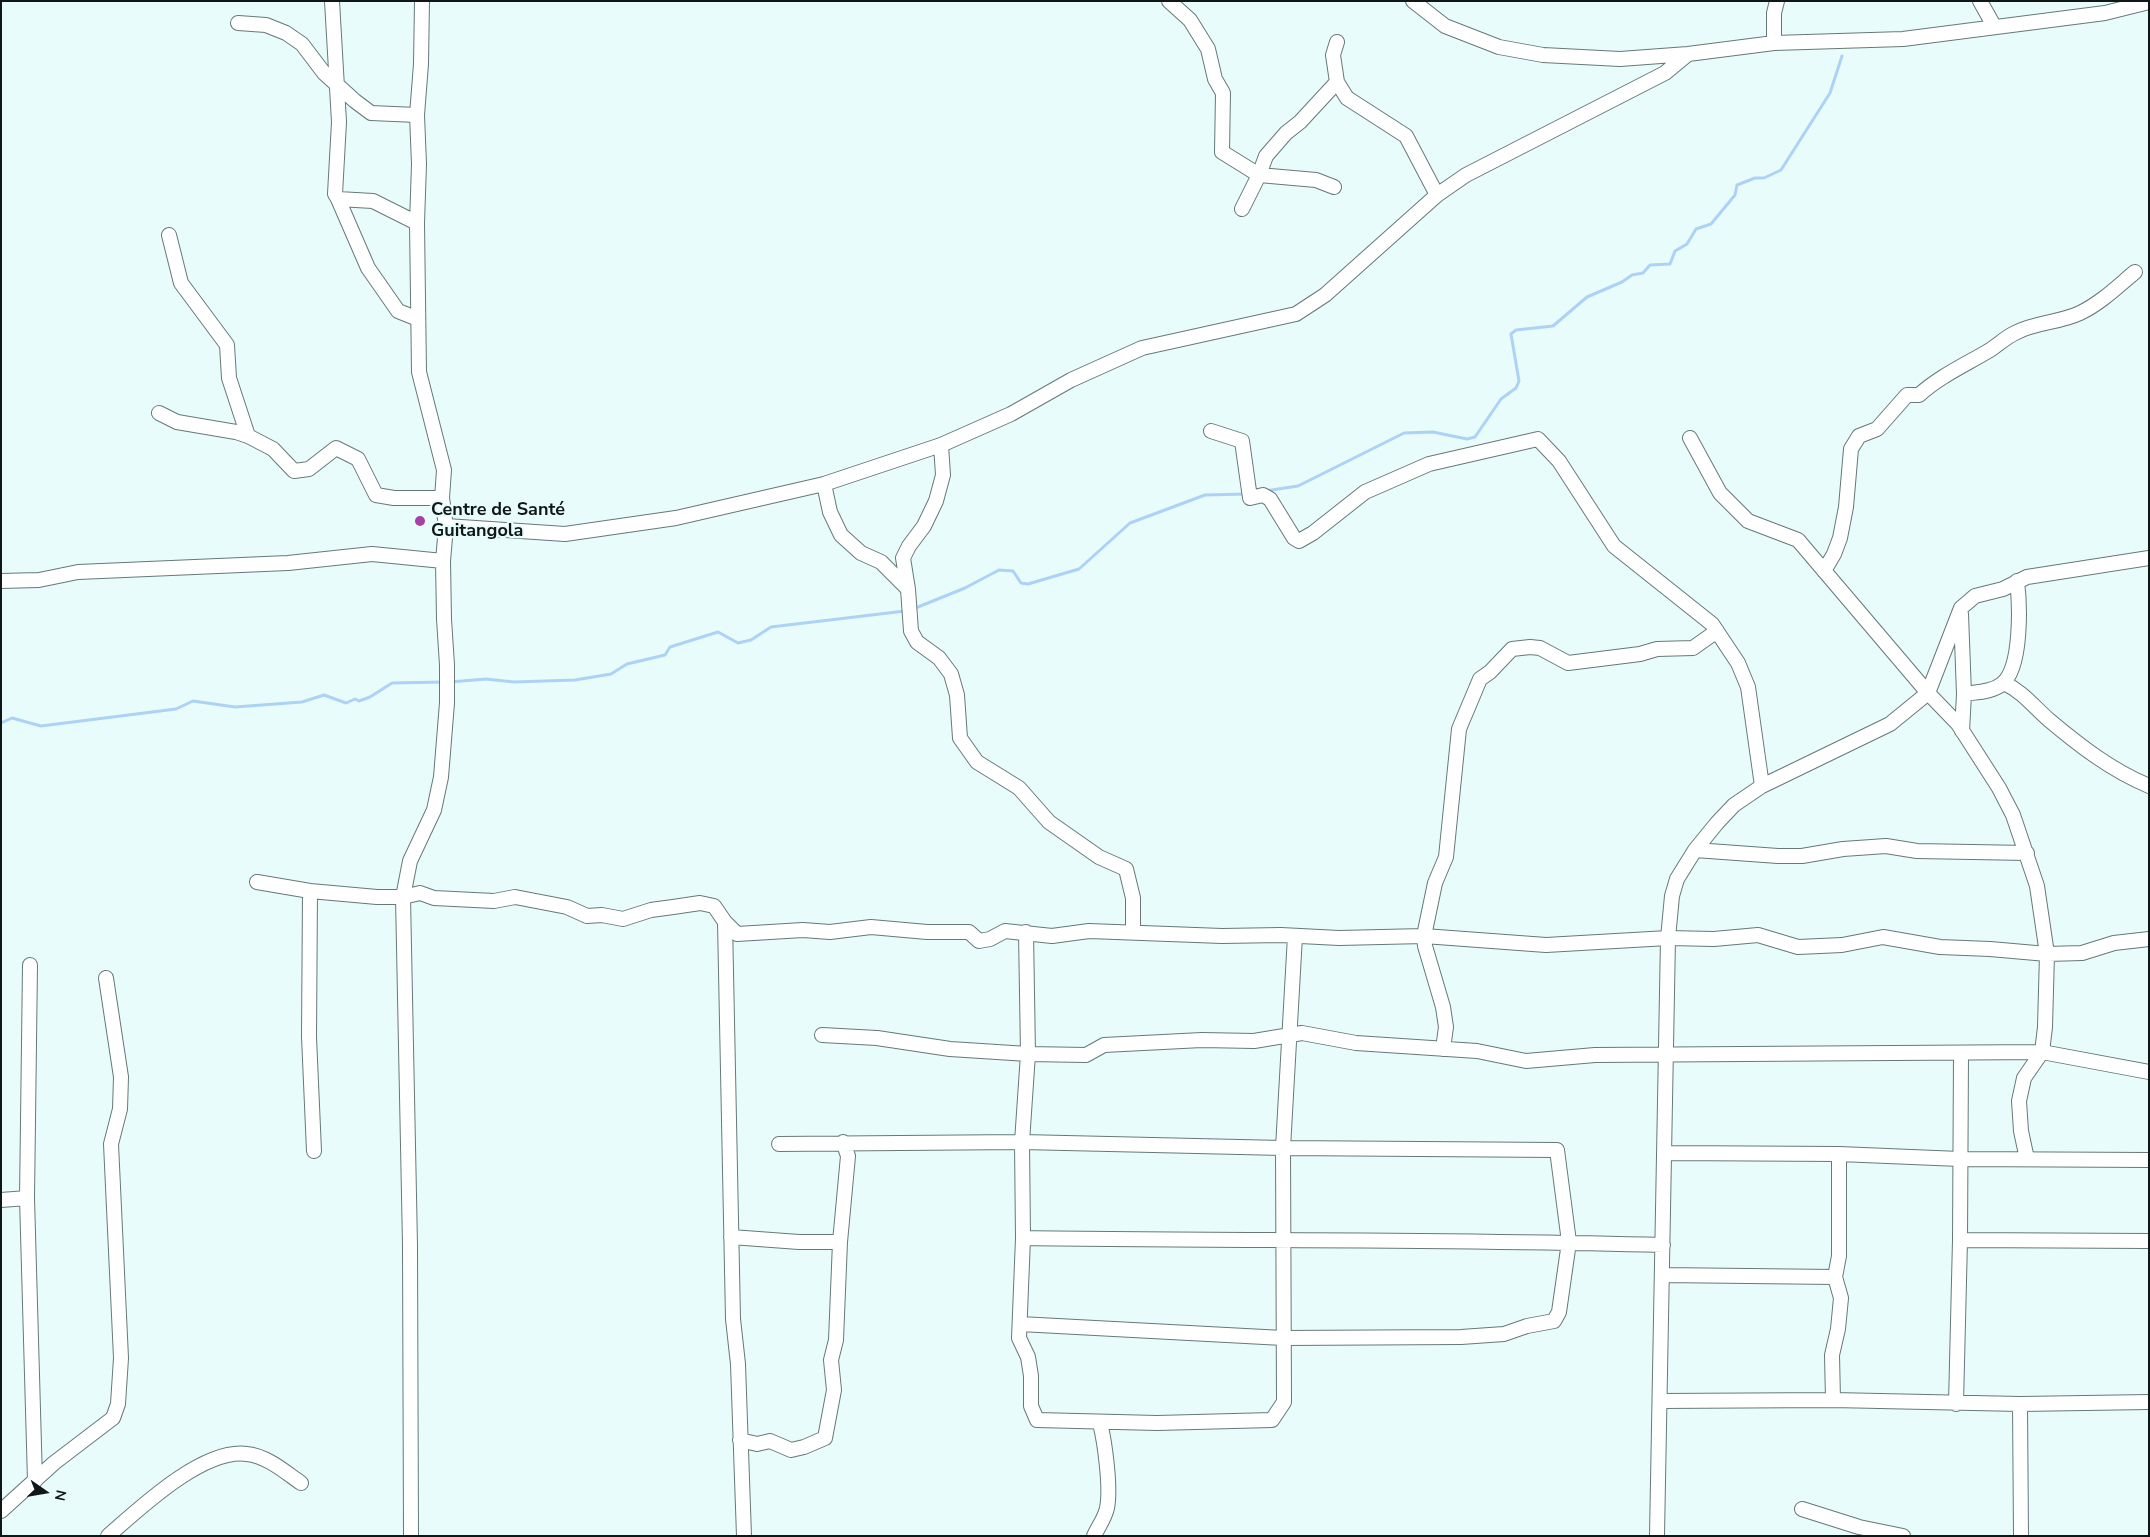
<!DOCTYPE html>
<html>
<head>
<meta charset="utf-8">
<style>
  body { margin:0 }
  #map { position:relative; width:2150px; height:1537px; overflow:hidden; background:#e9fcfc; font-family:"Nunito Sans",sans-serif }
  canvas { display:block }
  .frame { position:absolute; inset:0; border:2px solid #101717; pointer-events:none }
  .north { position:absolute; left:20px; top:1467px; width:50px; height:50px; -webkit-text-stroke:4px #e9fcfc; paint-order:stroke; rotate:103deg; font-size:14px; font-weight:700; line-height:20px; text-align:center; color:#101717 }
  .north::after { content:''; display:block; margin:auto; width:18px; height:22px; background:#101717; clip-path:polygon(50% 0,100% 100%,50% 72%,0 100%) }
</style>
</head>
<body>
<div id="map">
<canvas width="2150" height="1537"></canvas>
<div class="frame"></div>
<div class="north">N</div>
</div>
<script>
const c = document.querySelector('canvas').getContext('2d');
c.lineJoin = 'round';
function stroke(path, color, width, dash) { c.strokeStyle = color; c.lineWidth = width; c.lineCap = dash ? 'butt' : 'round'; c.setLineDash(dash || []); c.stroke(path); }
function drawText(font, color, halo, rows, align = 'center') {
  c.font = font + ' "Nunito Sans",sans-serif'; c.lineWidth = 4.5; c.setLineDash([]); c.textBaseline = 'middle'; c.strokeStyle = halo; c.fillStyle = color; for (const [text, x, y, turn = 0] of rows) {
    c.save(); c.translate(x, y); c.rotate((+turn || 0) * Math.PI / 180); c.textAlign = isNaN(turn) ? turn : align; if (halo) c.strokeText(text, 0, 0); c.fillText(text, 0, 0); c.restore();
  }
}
const stream = new Path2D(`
  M1265,491l33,-5 106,-53 29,-1 34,7 8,-2 26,-38 15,-11 3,-7 -8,-47 5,-4 37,-4 34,-29 35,-15 10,-7 11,-2 7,-8 20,-1 5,-13 12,-7 9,-15 15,-5 24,-29 2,-10 18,-7h9l17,-8 49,-77 12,-37
  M913,609l52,-21 34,-18 14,1 8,12 7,1 51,-15 51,-46 75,-28 42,-1
  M450,682l36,-3 28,3 61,-2 36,-6 16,-10 38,-9 5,-8 48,-15 20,11 13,-3 20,-13 134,-16
  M1,723l11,-5 29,8 135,-17 17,-8 42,6 67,-5 22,-7 22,8 9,-4 4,2 11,-4 22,-14 52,-1`);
const minor = new Path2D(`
  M332,1l7,121 -4,72 3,5 35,2 44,22
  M1169,1l21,19 18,29 7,30 8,14 -1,59 37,23 57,5 18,7
  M1413,1l32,25 54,21 44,8 77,4 68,-5 86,-11 129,-4 202,-26 44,-11
  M1980,1l14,25
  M238,23l28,2 20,8 16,11 22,29 31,28 16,12 46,2
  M1337,42l-4,13 4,27 10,16 59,38 31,59
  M1774,43v-30l3,-12
  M338,199l30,69 30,43 20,8
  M1242,209l17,-34 7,-19 20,-23 14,-11 37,-40
  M169,235l12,48 46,62 2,33 19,58
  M159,413l18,9 59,10 12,4 25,13 21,22 15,-2 27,-21 22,11 18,36 18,3h48
  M1211,431l31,10 8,57 13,-3 7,4 24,39 5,3 14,-8 52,-41 64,-28 109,-25 21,22 55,85 98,78 26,39 10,24 14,99
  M1690,438l30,55 28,28 50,19 130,153 30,31 41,64 14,27 24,71 10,68 -2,73 -3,25 -18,26 -5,23 2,30 6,28
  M824,484l6,28 11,23 20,18 20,9 27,27 3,42 6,11 22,16 12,16 6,21 3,43 17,24 42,26 30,34 50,35 27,12 7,29v34
  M446,526l119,8 111,-16 148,-34 117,-39 70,-31 60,-34 71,-32 154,-34 29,-19 112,-100 29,-20 199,-102 23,-19
  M1824,571l10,-17 6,-16 6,-31 5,-58 8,-13 18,-7 30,-34h12c21,-19 46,-30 71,-45 8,-5 16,-13 25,-17 20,-11 44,-10 65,-20 21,-10 38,-27 55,-41
  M1,581l38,-1 39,-8 210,-9 84,-9 71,7
  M908,589l-5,-31 6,-12 15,-20 12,-25 7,-26 -2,-30
  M1961,614l3,80 -2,37
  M2004,683c19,9 29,23 45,37 31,26 62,50 100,66
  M1964,694c13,-2 28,-2 38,-10 20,-16 18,-79 15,-103
  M1695,850l83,6h24l41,-7 43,-3 31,5 110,2
  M257,882l53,9 67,6h26l17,-4 14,5 60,3 21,-4 52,10 20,9 15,-1 21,4 28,-9 22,-3 27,-4 14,3 11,16 12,12 66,-4 27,2 41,-5 56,5h42l10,9 11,-2 15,-8 47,5 37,-5 133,5 59,-1 58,3 85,-2 122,9 122,-7 46,1 44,-4 40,12 44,-2 41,-8 57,10 50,2 57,5 35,-1 32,-10 35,-4
  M310,891l-1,146 5,114
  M725,922l8,397 5,45 6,172
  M1026,932l2,122 -6,88 1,96 -4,100 9,19 3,19v30l6,14 120,3 115,-3 12,-18 -1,-254 12,-212
  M30,965l-3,233 8,283
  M822,1035l55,3 73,11 78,5 58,1 18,-10 98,-5 52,1 48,-8 54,10 121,8 49,10 69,-6 447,-3 107,20
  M1443,1049l3,-22 -3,-20 -18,-61 -1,-10 11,-53 11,-26 13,-128 21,-50 10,-7 22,-23 18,-2 10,1 28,15 72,-9 17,-5 36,-1 24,-17
  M779,1144l243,-2 261,6 274,2 12,92 -10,70 -5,9 -27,5 -23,8 -43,3 -178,1 -263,-14
  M1664,1153l175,1 121,5 189,1
  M1,1200l26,-2
  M731,1237l68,5h41
  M1023,1238c213,3 427,1 640,7
  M1960,1240l189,1
  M1662,1275l173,2
  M1833,1400l-1,-45 6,-26 3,-31 -6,-21 4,-21v-102
  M1660,1401l173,-1 187,4 129,-2
  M1956,1404l4,-164 1,-186
  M2020,1404l1,132
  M740,1440l17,4 13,-3 21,9 13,-3 21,-9 9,-48 -3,-30 5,-20 4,-98 8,-86 -5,-14
  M1802,1509l57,18 44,9
  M1,1511l53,-48 59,-45 5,-14 3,-46 -10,-214 9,-35 1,-32 -15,-99
  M108,1536c32,-28 95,-88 139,-82 20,2 38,18 54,29
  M411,1536l-1,-291 -7,-348 7,-36 24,-51 7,-33 6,-74v-38l-3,-46 -1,-58 3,-35 -4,-28 2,-28 -25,-98 -2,-149 2,-59 -2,-49 4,-51 1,-63
  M1094,1536c4,-9 11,-18 13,-28 4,-20 -2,-65 -7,-85
  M1657,1536l11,-598 4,-42 5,-17 18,-29 22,-27 17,-18 28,-19 128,-62 38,-31 33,-85 14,-12 28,-7 24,-12 122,-19`);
const markers = [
  [420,521,6,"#a740a4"]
];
const poiNames = [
  ["Centre de Santé",431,511],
  ["Guitangola",431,532]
];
stroke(stream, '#add2f6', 3);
stroke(minor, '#677877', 16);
stroke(minor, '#fff', 14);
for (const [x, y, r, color] of markers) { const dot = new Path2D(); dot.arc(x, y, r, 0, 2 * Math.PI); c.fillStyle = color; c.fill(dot); stroke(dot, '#e9fcfc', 2); }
drawText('bold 18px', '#101717', '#e9fcfc', poiNames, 'left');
</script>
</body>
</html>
